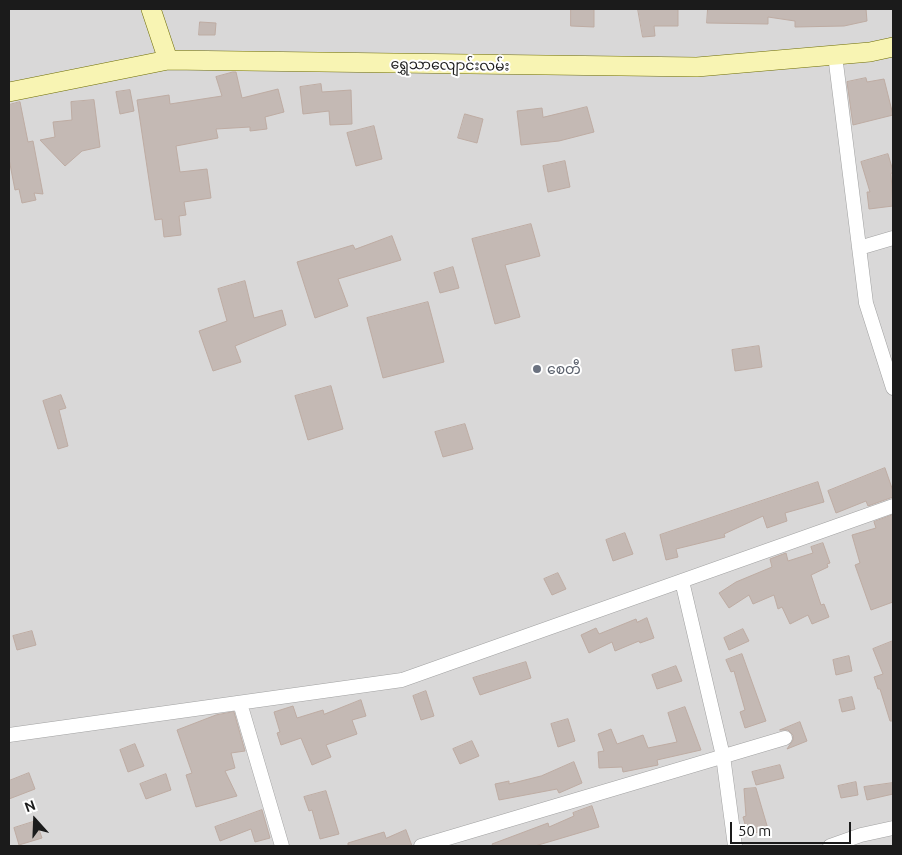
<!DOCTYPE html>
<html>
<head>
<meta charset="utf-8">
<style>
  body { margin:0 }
  #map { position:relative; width:902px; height:855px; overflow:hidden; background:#ede7e1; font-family:Ubuntu,sans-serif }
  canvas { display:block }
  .frame { position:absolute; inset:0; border:10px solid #1b1b1b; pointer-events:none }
  .north { position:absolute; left:10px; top:795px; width:50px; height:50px; -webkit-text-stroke:4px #fff; paint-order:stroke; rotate:340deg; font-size:14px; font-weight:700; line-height:20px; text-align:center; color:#1b1b1b }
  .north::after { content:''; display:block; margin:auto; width:18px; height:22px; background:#1b1b1b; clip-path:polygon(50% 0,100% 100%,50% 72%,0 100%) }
  .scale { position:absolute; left:730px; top:822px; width:121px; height:22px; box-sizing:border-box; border:2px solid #1b1b1b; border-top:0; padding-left:6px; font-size:15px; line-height:18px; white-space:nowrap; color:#1b1b1b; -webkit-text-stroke:4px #fff; paint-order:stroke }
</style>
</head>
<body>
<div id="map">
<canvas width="902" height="855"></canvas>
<div class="frame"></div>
<div class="north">N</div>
<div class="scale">50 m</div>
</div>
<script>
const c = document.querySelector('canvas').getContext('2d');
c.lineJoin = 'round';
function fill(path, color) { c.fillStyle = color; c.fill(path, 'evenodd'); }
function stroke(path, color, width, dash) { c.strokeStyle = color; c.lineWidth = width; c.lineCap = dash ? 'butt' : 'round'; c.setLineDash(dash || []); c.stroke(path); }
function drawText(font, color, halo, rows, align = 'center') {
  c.font = font + ' Ubuntu,"Noto Sans Myanmar",sans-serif'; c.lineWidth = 4; c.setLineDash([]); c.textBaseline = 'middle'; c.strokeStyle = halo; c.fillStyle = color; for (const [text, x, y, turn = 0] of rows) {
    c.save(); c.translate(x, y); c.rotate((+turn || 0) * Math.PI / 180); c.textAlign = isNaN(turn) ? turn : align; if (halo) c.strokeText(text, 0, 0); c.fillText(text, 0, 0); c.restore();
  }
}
const residential = new Path2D(`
  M9,9h884v837h-884z`);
const building = new Path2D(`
  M571,9h23v18l-23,-1z
  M638,9h40v17h-24l1,10 -12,1z
  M708,9h158l1,12 -23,5 -49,1v-6l-27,-4v7l-61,-1z
  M200,22l16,1 -1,12h-16z
  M233,72h3l6,26 36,-9 6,23 -19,5 2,12 -17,2v-4l-34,2 2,9 -42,8 4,26 27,-3 4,29 -27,4 2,13 -7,1 2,19 -17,2 -2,-18 -7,1 -18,-120 32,-5 1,9 52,-8 -6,-19z
  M866,78l1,4 17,-3 9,36 -40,10 -6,-43z
  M321,84l1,8 29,-2 1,34 -22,1 -1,-14 -26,3 -3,-27z
  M130,90l4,21 -14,3 -4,-22z
  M94,100l6,47 -18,4 -17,15 -25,-26 15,-3 -2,-15 19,-2 -1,-18z
  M20,102l8,40 5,-1 10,53 -9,-1 2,7 -14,3 -3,-14 -4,1 -6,-31v-54z
  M587,107l7,25 -35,9 -38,4 -4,-34 25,-3 1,9z
  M465,114l18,5 -6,24 -19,-5z
  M374,126l8,33 -26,7 -9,-33z
  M888,154l5,17 -2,3 2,32 -24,3 -2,-17h3l-9,-30z
  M565,161l5,26 -22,5 -5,-26z
  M531,224l9,32 -35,9 15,52 -25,7 -23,-85z
  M392,236l9,24 -63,19 10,27 -33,12 -18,-56 56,-17 2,4z
  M453,267l6,21 -19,5 -6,-20z
  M245,281l9,37 28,-8 4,15 -51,21 6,16 -28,9 -14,-40 28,-10 -9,-32z
  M428,302l16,60 -61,16 -16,-60z
  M759,346l3,21 -27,4 -3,-21z
  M331,386l12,43 -35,11 -13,-44z
  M61,395l5,13 -7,2 9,36 -10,3 -15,-48z
  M465,424l8,25 -30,8 -8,-25z
  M885,468l8,23v6l-25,9 -2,-5 -30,12 -8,-22z
  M818,482l6,20 -39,11 2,8 -20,7 -4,-12 -39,18 1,3 -49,12 2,8 -12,3 -6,-25z
  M893,515v87l-22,8 -16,-45 5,-2 -8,-28 24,-7 -2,-6z
  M625,533l8,21 -20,7 -7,-21z
  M823,543l7,20 -3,1 1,3 -17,8 10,30 3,-1 5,13 -17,7 -4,-9 -18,9 -8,-17 -4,2 -4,-14 -21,9 -4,-9 -20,13 -10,-15 17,-11 36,-15 -2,-8 16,-6 2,8 25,-8 -2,-6z
  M558,573l8,16 -14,6 -8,-16z
  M647,618l7,20 -14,5 -1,-2 -24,10 -3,-9 -23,11 -8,-18 15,-7 3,6 37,-15 1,3z
  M743,629l6,12 -20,9 -5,-12z
  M32,631l4,14 -19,5 -4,-14z
  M893,641v80h-3l-10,-32h-2l-4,-12 9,-3 -10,-25z
  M742,654l24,67 -21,7 -5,-16 5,-2 -11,-39 -3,1 -5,-12z
  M849,656l3,15 -16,4 -3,-15z
  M526,662l5,16 -51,17 -7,-17z
  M676,666l6,15 -25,8 -5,-14z
  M426,691l8,25 -13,4 -8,-24z
  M852,697l3,12 -13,3 -3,-12z
  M361,700l5,16 -14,4 5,14 -31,11 5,12 -19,8 -11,-27 -20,7 -4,-12 3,-1 -6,-20 19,-6 4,12 26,-8 1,4z
  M685,707l16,43 -44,10 1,5 -35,7 -1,-5 -23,1 -1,-16 6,-1 -6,-17 13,-5 6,15 26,-9 5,13 29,-6 -9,-29z
  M234,712l11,39 -14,2 4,15 -10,3 12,25 -41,11 -10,-32 6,-2 -15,-43 39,-15z
  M568,719l7,22 -17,6 -7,-23z
  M800,722l7,19 -20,8 6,-9v-5l-5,-5h-8z
  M472,741l7,15 -19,8 -7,-15z
  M135,744l9,22 -16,6 -8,-22z
  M574,762l8,21 -23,10 -2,-4 -58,11 -4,-16 14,-3v3l32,-8z
  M780,765l4,13 -28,7 -4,-13z
  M29,773l6,16 -26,10v-18z
  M166,774l5,16 -25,9 -6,-15z
  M856,782l2,13 -17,3 -3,-12z
  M893,783v11l-26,6 -3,-13z
  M756,788l12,41 -20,6 -5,-18 3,-1 -2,-27z
  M326,791l13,43 -19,5 -8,-29 -3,1 -5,-14z
  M592,806l7,21 -64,19h-42l-1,-2 56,-21 1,4 25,-11 -1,-3z
  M262,810l8,28 -15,4 -4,-13 -31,12 -5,-14z
  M36,821l6,17 -23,7 -5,-17z
  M406,830l6,16h-64v-3l36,-11 2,6z`);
const street = new Path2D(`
  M835,55l31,248 27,85
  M859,248l34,-10
  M682,581l41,175 12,90
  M240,703l42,143
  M9,735l393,-55 491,-174
  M421,846l364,-108
  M830,846l31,-11 32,-7`);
const secondary = new Path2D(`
  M151,9l17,51
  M9,92l159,-32 529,7 173,-15 23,-5`);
const markers = [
  [537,369,5,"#6b7280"]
];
const streetNames = [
  ["ရွှေသာလျောင်းလမ်း",450,65,1]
];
const worshipNames = [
  ["စေတီ",547,369]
];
fill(residential, '#d9d8d8');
fill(building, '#c4b9b4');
stroke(building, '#beaca3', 1);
stroke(street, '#a2a2a2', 15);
stroke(secondary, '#6f6e06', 20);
stroke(street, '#fff', 14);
stroke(secondary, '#f8f4b3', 19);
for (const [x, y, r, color] of markers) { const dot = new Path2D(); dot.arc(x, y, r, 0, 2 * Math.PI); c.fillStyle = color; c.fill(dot); stroke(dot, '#fff', 2); }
drawText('14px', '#1b1b1b', '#fff', streetNames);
drawText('14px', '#5b616d', '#fff', worshipNames, 'left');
</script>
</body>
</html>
